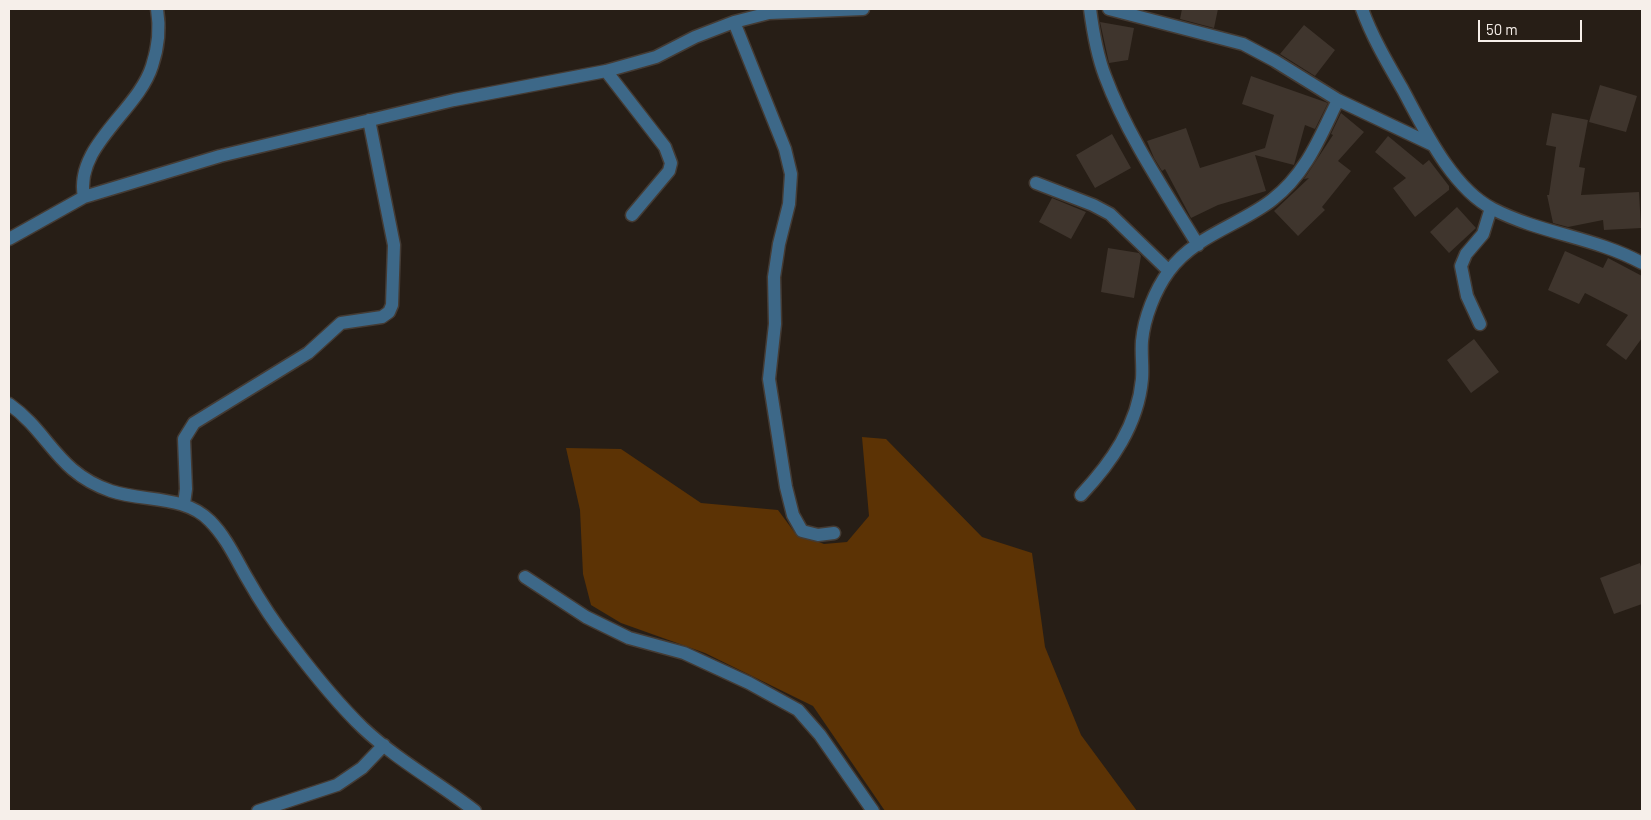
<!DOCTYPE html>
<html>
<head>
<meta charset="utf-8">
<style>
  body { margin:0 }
  #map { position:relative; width:1651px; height:820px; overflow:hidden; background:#271e16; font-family:Barlow,sans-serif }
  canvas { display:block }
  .frame { position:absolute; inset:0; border:10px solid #f6efea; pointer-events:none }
  .scale { position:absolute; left:1478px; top:20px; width:104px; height:22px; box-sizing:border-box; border:2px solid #f6efea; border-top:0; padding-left:6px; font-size:15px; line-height:18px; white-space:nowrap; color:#f6efea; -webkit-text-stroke:4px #271e16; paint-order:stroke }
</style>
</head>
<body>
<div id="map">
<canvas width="1651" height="820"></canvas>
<div class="frame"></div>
<div class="scale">50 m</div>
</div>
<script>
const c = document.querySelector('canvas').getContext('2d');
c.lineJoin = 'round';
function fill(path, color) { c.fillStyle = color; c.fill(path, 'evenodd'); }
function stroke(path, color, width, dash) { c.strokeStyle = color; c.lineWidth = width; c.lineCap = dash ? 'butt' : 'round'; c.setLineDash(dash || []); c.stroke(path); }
const green = new Path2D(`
  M862,437l24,2 96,98 50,16 13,94 36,88 56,76h-252l-72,-105 -108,-53 -84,-30 -30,-18 -8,-31 -3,-64 -14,-62 55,1 80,54 77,7 17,23 29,11 23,-2 22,-26z`);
const building = new Path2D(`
  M1182,9h36l-4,19 -34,-9z
  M1100,22l34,6 -6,32 -19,3z
  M1304,25l31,25 -20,26 -35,-22z
  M1251,76l77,27 -13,26 -10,-4 -11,40 -39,-10 11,36 -48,14 -27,13 -26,-49 -3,2 -8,-13 -7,-17 39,-13 14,40 65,-20 9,-33 -32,-11z
  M1600,85l37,11 -11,36 -37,-10z
  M1341,113l23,19 -26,29 13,10 -29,36 3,3 -27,26 -24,-25 35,-33 -5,1 29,-44 -2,-1z
  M1552,113l36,7 -9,47 6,1 -4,27 58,-3 2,36 -37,2 -1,-10 -35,7 -15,-4 -6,-28h2l7,-48 -10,-2z
  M1112,134l19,34 -36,20 -19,-33z
  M1388,136l35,29 6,-5 20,26v4l-34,27 -22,-29 13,-10 -31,-26z
  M1052,198l34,14 -15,27 -32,-17z
  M1457,207l19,21 -27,25 -19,-21z
  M1108,248l31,5 2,3 -7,42 -33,-6z
  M1565,251l38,17 5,-10 34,18v62l-16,22 -20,-15 22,-30 -43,-22 -6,11 -31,-14z
  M1474,339l25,33 -28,21 -24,-33z
  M1640,563l2,7v34l-28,10 -14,-36z`);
const minor = new Path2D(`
  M1090,9c3,23 7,46 15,67 22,59 60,115 93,169
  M1109,9l134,35 32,17 63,39 95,45
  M1362,9c10,28 26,55 41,81 21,39 49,98 90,119 49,25 101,28 149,54
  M734,22l51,127 6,25 -2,30 -10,40 -5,33 1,47 -6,55 17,108 7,28 9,16 16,4 16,-2
  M606,71l59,76 6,16 -2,8 -37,44
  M1036,183l57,22 17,9 59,57
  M84,197c-10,-51 54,-86 68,-131 6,-18 8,-39 5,-57
  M9,239l75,-42 136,-41 234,-56 152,-29 50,-14 39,-20 39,-15 35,-9 94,-4
  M1480,324l-13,-28 -6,-30 5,-12 17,-20 8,-26
  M9,404c41,29 47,68 102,87 33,11 74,4 99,30 16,16 26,38 37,57 13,23 28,46 44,66 22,29 46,59 72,84 34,32 76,55 112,83
  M1081,495c30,-32 57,-70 61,-116 1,-12 -1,-25 0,-38 2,-23 13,-51 27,-70 25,-35 71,-46 103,-71 34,-26 48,-63 66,-100
  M184,504l2,-15 -2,-50 10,-16 114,-70 33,-30 41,-6 7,-5 3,-7 2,-60 -25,-125
  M525,577l61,40 43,21 55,15 65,30 49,27 22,25 53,76
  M258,811l79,-26 25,-17 22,-23`);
fill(green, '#5c3305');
fill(building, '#3f352d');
stroke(minor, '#443b34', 15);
stroke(minor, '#3d6888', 12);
</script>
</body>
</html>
